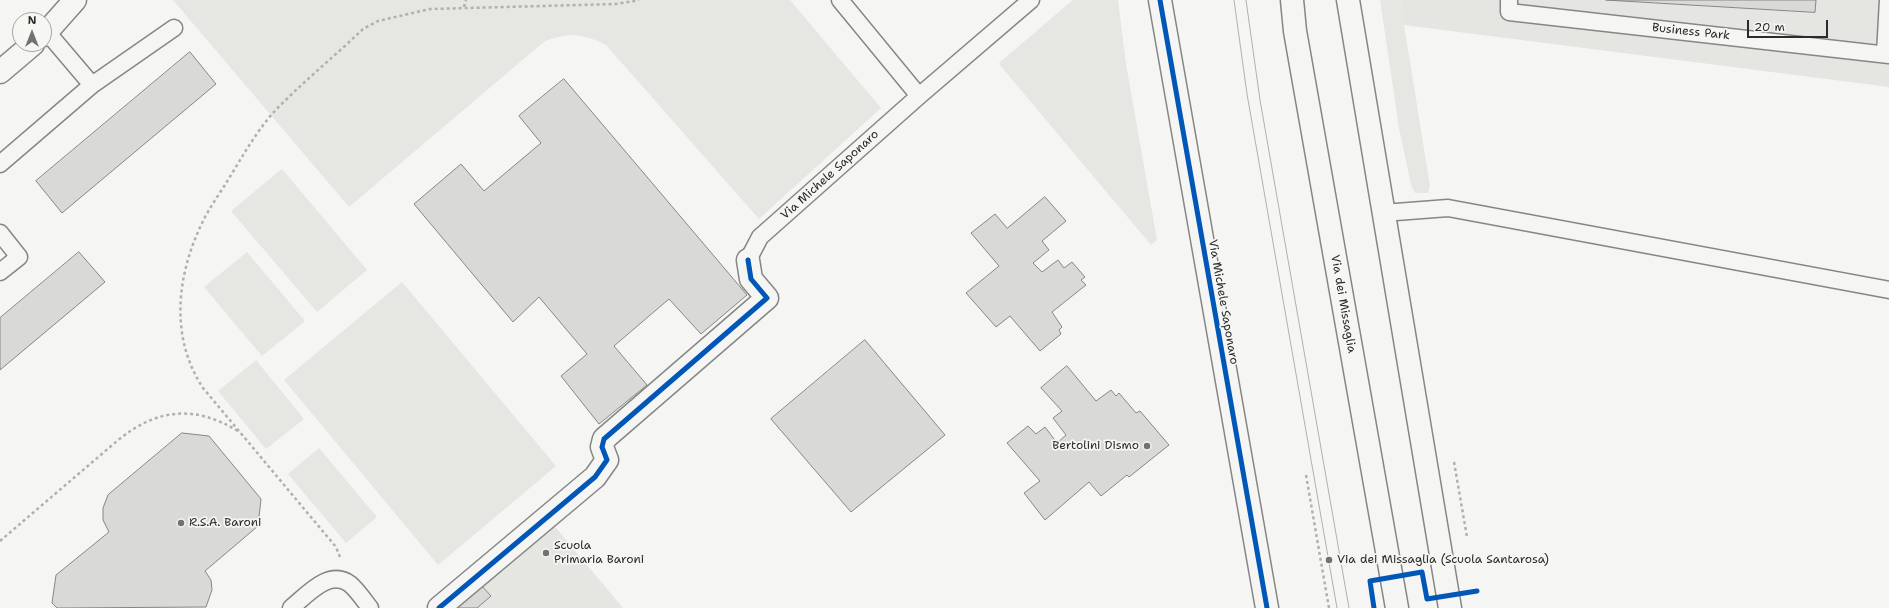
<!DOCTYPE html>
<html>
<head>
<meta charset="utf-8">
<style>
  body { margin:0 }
  #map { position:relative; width:1889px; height:608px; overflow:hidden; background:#f5f5f3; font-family:"Shantell Sans",sans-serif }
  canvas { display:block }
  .north { position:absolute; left:12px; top:12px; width:40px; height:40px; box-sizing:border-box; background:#f6f6f2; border:1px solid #a5a5a2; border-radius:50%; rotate:0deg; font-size:11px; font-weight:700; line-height:16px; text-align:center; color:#2b2b2b }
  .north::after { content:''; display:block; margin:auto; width:14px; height:18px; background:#727271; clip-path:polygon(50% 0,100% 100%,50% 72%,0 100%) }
  .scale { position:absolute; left:1747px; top:20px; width:81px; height:18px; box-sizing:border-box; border:2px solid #2b2b2b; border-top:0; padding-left:5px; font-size:12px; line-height:14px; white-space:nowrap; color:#2b2b2b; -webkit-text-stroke:3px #f6f6f2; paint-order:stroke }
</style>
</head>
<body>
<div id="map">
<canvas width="1889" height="608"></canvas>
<div class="north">N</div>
<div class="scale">20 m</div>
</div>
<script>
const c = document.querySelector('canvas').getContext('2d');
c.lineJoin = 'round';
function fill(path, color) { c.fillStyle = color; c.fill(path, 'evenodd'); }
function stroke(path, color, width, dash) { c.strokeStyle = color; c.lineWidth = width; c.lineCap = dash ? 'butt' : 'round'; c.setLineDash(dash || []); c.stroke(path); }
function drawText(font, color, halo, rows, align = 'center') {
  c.font = font + ' "Shantell Sans",sans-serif'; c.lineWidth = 3.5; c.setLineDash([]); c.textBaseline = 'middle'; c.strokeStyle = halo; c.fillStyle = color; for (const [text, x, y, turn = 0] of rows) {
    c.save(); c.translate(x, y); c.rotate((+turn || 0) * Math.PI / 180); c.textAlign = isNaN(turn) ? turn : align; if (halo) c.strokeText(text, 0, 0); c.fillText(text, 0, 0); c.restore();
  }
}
const built = new Path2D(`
  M1400,0h489v87l-485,-62z
  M551,522l72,86h-172z`);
const green = new Path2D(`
  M173,0h617l91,108 -122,111 -153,-174c-22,-11 -37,-13 -61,-4l-196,166z
  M1073,0h45l8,64 31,176 -6,5 -152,-181 1,-2z
  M1380,0h20l30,186 -2,7h-13l-4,-8 -12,-57z
  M282,169l85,101 -50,42 -86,-101z
  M247,252l58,69 -43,35 -58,-69z
  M402,282l154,184 -118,99 -154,-185z
  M256,360l48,59 -38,30 -48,-58z
  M319,448l58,69 -31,26 -58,-69z`);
const building = new Path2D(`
  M1606,0h210l-1,12z
  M190,52l26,32 -154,129 -26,-32z
  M564,79l183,216 -46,39 -32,-35 -55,47 33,39 -48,39 -38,-48 26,-22 -48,-57 -26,25 -99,-118 47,-40 23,27 57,-48 -22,-27z
  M1045,197l21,24 -24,20 7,9 -16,13 9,9 16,-12 6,8 8,-6 13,15 -4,3 5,5 -34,27 10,15 -3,3 2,4 -21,17 -30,-35 -14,11 -30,-34 33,-27 -28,-33 24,-19 12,14z
  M79,252l26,30 -105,88v-52z
  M865,340l80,95 -94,77 -80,-93z
  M1067,366l29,35 15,-11 5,6 3,-3 17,20 4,-2 29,34 -40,32 -2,-2 -26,21 -12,-14 -44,38 -21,-27 16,-12 -33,-38 21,-17 8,8 9,-7 12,16 9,-8 -13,-17 9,-7 -21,-23z
  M182,433l27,3 52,63 -3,27 -53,45 6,9 1,10 -6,17 -149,1 -5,-5 4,-28 53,-43 -6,-12v-12l5,-13z
  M480,584l11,12 -14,12h-26z`);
const path = new Path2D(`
  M464,7l2,-7
  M1454,462l13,75
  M1306,475l23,133
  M0,541l117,-100c39,-32 76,-37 121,-10
  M340,557l-4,-10 -133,-159c-34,-52 -26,-114 0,-167 7,-14 17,-28 25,-41 14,-23 27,-46 44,-66 27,-29 62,-57 91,-85l15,-8 52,-12 186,-5 23,-4`);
const service = new Path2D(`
  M840,0l79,96
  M1509,0v12l380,43
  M47,32l45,53
  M1885,54l3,-54
  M0,164l92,-79 82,-57
  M1383,213l65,-5 441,82
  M0,233l19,24 -19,15
  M748,260l12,-23 159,-141 112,-96
  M291,608c15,-12 38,-40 59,-24 7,6 14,16 20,24`);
const minor = new Path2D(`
  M1160,0l107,608
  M44,35l31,-35
  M0,72l33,-28
  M439,608l156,-131 12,-17 -5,-13 2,-8 163,-141 -16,-19 -3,-19`);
const secondary = new Path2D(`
  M1292,0l3,31 102,577
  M1348,0l102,608`);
const tram = new Path2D(`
  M1234,0l13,94 90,514
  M1246,0l14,100 89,508`);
const cycleway = new Path2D(`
  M1160,0l107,608
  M439,608l156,-131 12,-17 -5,-13 2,-8 163,-141 -16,-19 -3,-19
  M1374,608l-4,-27 52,-9 5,27 50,-8`);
const markers = [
  [1147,446,4,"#727271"],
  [181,523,4,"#727271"],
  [546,553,4,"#727271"],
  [1329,560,4,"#727271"]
];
const streetNames = [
  ["Business Park",1691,32,6],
  ["Via Michele Saponaro",830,175,-42],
  ["Via Michele Saponaro",1223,302,80],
  ["Via dei Missaglia",1343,304,80]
];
const poiNames = [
  ["Bertolini Dismo",1139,446,"right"],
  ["R.S.A. Baroni",189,523],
  ["Scuola",554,546],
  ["Primaria Baroni",554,560],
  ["Via dei Missaglia (Scuola Santarosa)",1337,560]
];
fill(built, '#e5e5e2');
fill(green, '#e6e6e2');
fill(building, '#d9d9d8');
stroke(building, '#868685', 1);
stroke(service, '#868685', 19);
stroke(minor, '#868685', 25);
stroke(secondary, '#868685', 25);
stroke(path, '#b0b0af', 2.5, [3, 3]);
stroke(service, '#f5f5f3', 16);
stroke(minor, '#f5f5f3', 22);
stroke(secondary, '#f5f5f3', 22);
stroke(tram, '#b0b0af', 1);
stroke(cycleway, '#0057b8', 5);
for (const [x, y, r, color] of markers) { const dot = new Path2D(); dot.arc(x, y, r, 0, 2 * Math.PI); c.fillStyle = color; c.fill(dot); stroke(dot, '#f6f6f2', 1.5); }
drawText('12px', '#2b2b2b', '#f6f6f2', streetNames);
drawText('12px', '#2b2b2b', '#f6f6f2', poiNames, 'left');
</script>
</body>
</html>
